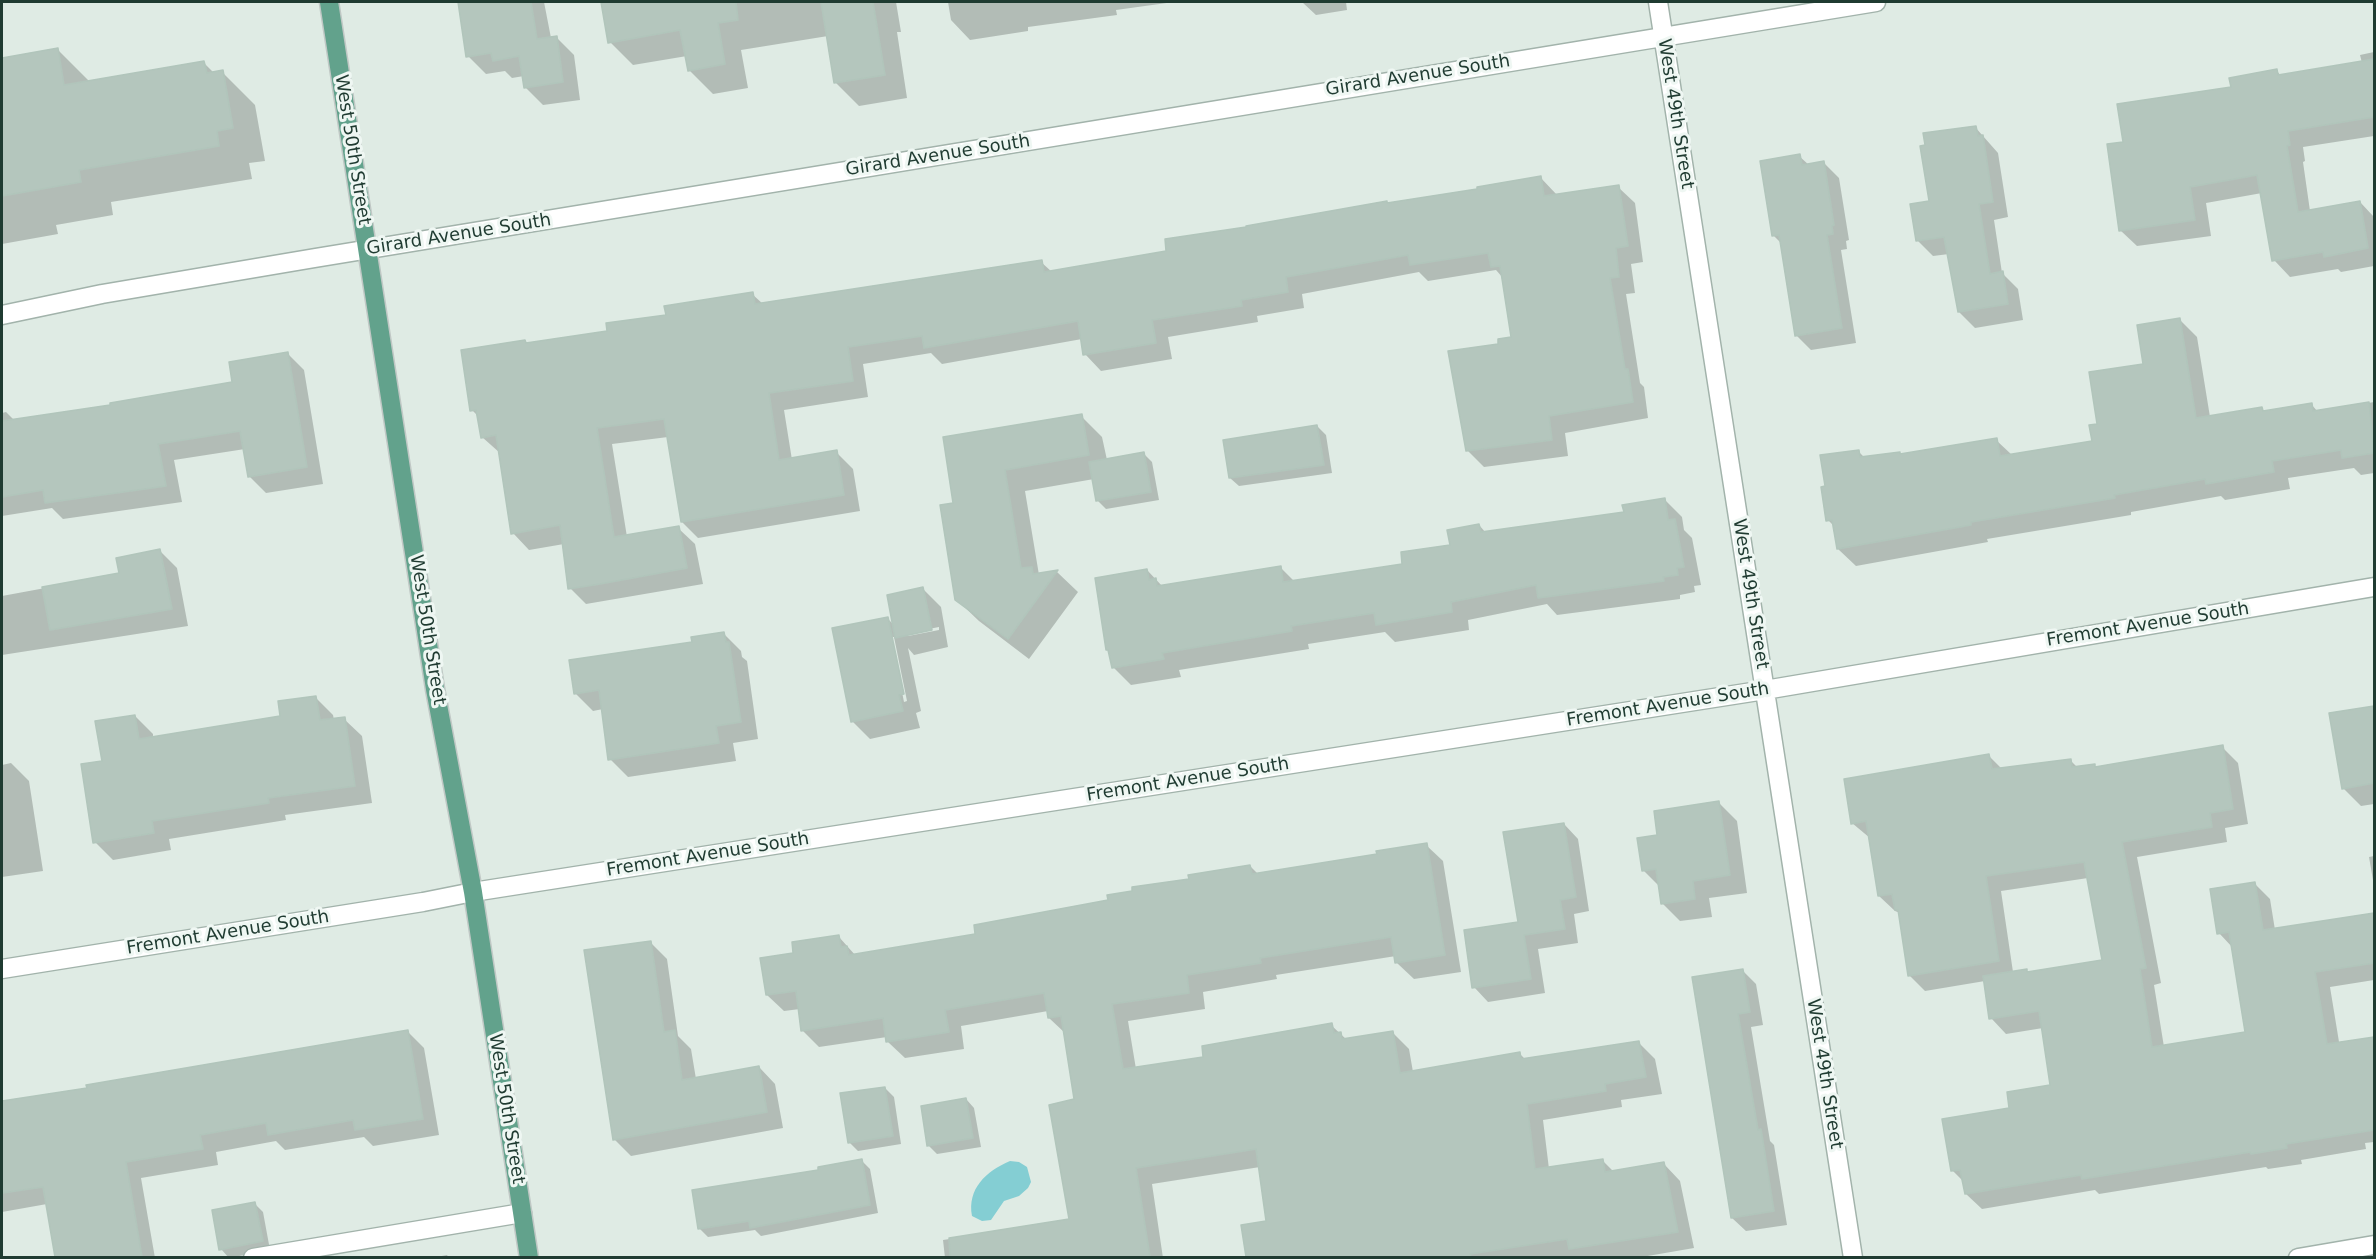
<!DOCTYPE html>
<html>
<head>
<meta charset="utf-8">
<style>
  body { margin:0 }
  #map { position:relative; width:2376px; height:1259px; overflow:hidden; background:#dfebe4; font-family:"DejaVu Sans",sans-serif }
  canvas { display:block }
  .frame { position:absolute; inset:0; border:3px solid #1f3b31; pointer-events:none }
</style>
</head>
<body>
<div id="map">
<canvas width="2376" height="1259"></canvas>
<div class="frame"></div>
</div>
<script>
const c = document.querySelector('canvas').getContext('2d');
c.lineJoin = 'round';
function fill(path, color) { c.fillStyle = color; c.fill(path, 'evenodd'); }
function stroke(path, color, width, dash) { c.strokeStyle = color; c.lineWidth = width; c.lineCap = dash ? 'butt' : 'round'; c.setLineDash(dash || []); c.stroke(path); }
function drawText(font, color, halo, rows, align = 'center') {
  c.font = font + ' "DejaVu Sans",sans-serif'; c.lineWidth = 6; c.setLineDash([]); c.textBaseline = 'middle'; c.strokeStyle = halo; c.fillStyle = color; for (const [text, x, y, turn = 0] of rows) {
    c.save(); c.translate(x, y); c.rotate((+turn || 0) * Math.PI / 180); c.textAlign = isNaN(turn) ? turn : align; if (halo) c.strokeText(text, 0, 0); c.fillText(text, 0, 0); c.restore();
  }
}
const water = new Path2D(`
  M1010,1161l9,1 8,5 4,15 -3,6 -9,8 -15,5 -13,19 -9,1 -10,-5c-5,-27 14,-45 38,-55z`);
const shadow = new Path2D(`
  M460,2h84l7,36 5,-1 18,18 6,45 -37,5 -18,-18 -1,-11 -12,2 -7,-7 -19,3 -18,-18z
  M602,2h294l5,30h-4l10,66 -48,8 -24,-24 -7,-46 -87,14 7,38 -35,6 -24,-24 -2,-14 -54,9 -23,-23z
  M948,2h226l-58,8 1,5 -89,12v4l-58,9 -19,-20z
  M1302,2h44l1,8 -31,5z
  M58,50l32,32 114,-19 10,10 8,-1 33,33 10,56 -16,2 3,16 -141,23 2,13 -57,10 2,9 -56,10v-184z
  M2374,52v84l-71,11 2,14 -2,1 7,49 50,-9 14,15v49l-33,6 -3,-3 -48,8 -16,-17 -12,-67 -56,10 5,33 -74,10 -17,-16 4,-87 109,-54 44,-18 4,5 81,-13 -2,-8z
  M1975,127l23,26 10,64 -14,3 8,53 16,16 5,31 -48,8 -16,-16 -10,-58 -16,2 -16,-16 13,-38z
  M1799,156l10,9 15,-2 15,15 10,62 -3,1 1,8 -6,1 15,93 -45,7 -15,-15 -14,-91 -9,-9z
  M1540,177l17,18 61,-8 17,16 8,59 -12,2 4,29 -9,1 14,89 4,4 4,31 -83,15 3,23 -84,11 -16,-16 32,-106 13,-6 -10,-61 -7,-8 -68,11 -9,-9 -117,22 2,14 -47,8 1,6 -90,15 4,22 -71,12 -16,-17 -3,-15 -140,25 -11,-11 -68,11 5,33 -84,13 8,50 44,-8 17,17 7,42 -162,27 -16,-16 -14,-85 -56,7 15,93 51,-9 17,16 8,40 -117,20 -16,-16 -6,-44 -35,6 -16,-17 -13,-80 -18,-16 -3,-20 -7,-7 52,-69 3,3 82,-12 143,-38 11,10 278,-42 11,10 116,-19 220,-48 91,-15z
  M2180,320l17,17 13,80 51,-9 4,4 46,-8 7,8 56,-10v71l-13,2 -7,-7 -66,10 2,11 -65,11 -4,-4 -90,16v3l-144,24 1,3 -132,24 -18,-17 -3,-22 -7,-7 -2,-32 32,-37 7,7 36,-3 95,-15 16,15 81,-13 6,-17z
  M287,353l17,17 19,114 -57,9 -17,-17 -4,-27 -71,11 8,42 -119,17 -11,-11 -50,8v-103l4,-1 8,8 98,-14 122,-22z
  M1081,416l21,21 5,23 37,-6 8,8 7,38 -53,9 -8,-8 -4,-22 -69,12 14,84 18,-3 21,20 -49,67 -50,-38 -22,-21 -3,-95z
  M1317,426l9,9 6,38 -93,13 -9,-8z
  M1664,499l18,18 2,13 8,8 9,47 -7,1 1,6 -15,3v4l-123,16 -10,-11 -79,16 1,10 -74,12 -10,-10 -77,12 1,5 -130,21 2,7 -50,8 -18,-18 34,-97 16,17 117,-20 15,15 109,-17 47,-19 28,-21 7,8 140,-20z
  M160,551l17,17 11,58 -186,29v-59l119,-22z
  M923,589l18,18 7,40 -34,8 -6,-7 13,63 -5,2 4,15 -50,11 -18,-18 36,-102 6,6zM939,627v3l-31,6v-3zM891,637h3l13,64 -3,1z
  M724,634l17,17 1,6 5,4 11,78 -25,4 3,18 -108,16 -18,-18 -7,-50 -10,2 -18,-18z
  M315,697l18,18 1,5 10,-1 18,17 10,67 -87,12 1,5 -117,19 2,11 -58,10 -18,-18 9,-80 31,-46 18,18v4l129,-20z
  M2374,707v97l-13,2 -18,-18 -12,-73z
  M2222,747l16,16 10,61 -23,4 2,14 -90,15 24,126 -7,2 10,62 83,-14 -14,-85 -14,-15 36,-49 15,15 5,31 99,-16v66l-44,7 10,61 34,-7v101l-9,1 1,6 -65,11 1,4 -34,5 -2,-2 -167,27 -4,-4 -113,19 -16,-15 -2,-12 -12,-12 59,-61 41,-23 -9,-58 -37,6 -15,-16 -6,-37 -60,10 -16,-16 -9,-62 -5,-2 -16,-15 -9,-58 -18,-15 137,-67 13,13 68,-9 8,8 16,-2 3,3zM2088,878l16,84 -75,12 -3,-4 -13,2 -12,-81z
  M11,763l18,18 14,90 -41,6v-112z
  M1719,803l18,18 10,72 -38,5 3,19 -32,4 -18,-18 -2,-16 -17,-17 15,-34z
  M1564,824l14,15 11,72 -15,3 4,29 -40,6 7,44 -57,9 -14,-15 45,-64z
  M1426,845l17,16 18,111 -47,7 -17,-16 -1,-7 -120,19 1,4 -74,13 2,17 -77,12 8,48 69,-11 126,-33 16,15 45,-8 17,17 4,23 106,-19 7,7 112,-18 17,17 7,35 -41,6 1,7 -79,13 6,49 53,-9 12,12 50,-8 16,17 14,67 -58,10h-395l6,-2 20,-34 -7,-55 -108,17 11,74h-218l-2,-18 128,-20 5,-119 -11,-68 -16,-15 -1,-7 -87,15 3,23 -59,9 -17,-16 -1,-5 -68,10 -16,-16 -3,-22 -16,2 -17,-16 28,-41 44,-17 17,19 121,-21 273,-69 8,8 120,-19z
  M2374,856v30l-5,-29z
  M650,942l17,17 11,77 13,13 5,30 63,-12 16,17 8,44 -152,28 -17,-17z
  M1743,971l13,13 7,41 -12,2 19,114 4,4 13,80 -41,6 -14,-13 -38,-240z
  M408,1032l16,16 15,87 -66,11 -9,-9 -79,13 -9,-9 -60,11 2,13 -77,13 14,80h-98l-10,-54 -45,8v-110l87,-12z
  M885,1088l9,9 7,47 -43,7 -9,-9z
  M966,1099l8,9 7,39 -44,7 -9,-9z
  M861,1160l9,9 8,44 -117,23 -6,-6 -47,7 -9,-9 121,-57z
  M254,1203l9,9 7,38 -41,8 -8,-9z
  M447,1255l2,3h-18z`);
const building = new Path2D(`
  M458,2h73l6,37 20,-3 6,46 -39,6 -5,-32 -26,5 -2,-8 -25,4z
  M601,2h135l2,18 -20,3 7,41 -37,7 -8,-41 -72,13z
  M821,2h52l12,73 -51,8z
  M58,48l6,37 140,-24 3,12 16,-3 10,58 -16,3 2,15 -140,24 2,12 -79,14v-138z
  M2374,59v58l-86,14 2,14 -3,1 11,66 62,-11 8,47 -44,9 -1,-5 -51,9 -15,-86 -67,12 5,33 -76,11 -12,-87 16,-2 -6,-38 114,-17 -2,-9 48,-9 1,6z
  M1976,126l2,10 5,-1 10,67 -14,2 11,70 13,-3 5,33 -50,8 -14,-75 -28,4 -6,-37 19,-3 -9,-55 5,-1 -2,-12z
  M1800,154l2,11 22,-4 10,64 -2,1 1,8 -6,1 15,93 -47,8 -16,-101 -7,1 -12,-75z
  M1541,176l3,20 75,-11 9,61 -12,2 3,29 -9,1 15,91h3l5,33 -84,14 3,24 -86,11 -18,-100 50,-7v-5l13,-2 -11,-71 -9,1 -3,-14 -78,12 -2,-10 -122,22 2,15 -47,8 1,6 -90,14 4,23 -73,12 -5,-34 -154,27 -2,-12 -74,11 5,34 -84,12 10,67 58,-10 7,45 -163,27 -17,-103 -67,9 17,109 65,-11 8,42 -87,16 -32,5 -8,-64 -49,9 -15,-99 -15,3 -5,-28 -6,1 -9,-61 64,-10 1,3 81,-12 -1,-8 60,-8 -2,-9 89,-14 2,12 287,-44 2,12 122,-21 -1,-12 81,-12v-1l141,-25v2l90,-14v-2z
  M2180,318l16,100 66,-11 1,4 49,-8 1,8 56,-9 5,51 -32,5 -1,-8 -69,11 2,11 -68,12 -1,-5 -91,16 1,3 -144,24v3l-134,24 -5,-29 -6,1 -5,-34 4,-1 -5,-31 39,-5 1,7 40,-5v2l97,-16 3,18 92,-15 -3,-16 8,-1 -8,-52 54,-8 -6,-39z
  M288,352l19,115 -59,10 -8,-46 -82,13 8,42 -121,17 -2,-13 -41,7v-76l108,-16v-2l122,-21 -3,-20z
  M1082,414l7,41 -84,15 16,98 11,-1 1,7 25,-4 -50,69 -53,-39 -15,-95 13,-2 -10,-66z
  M1317,425l7,40 -95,13 -6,-38z
  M1144,452l7,40 -55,9 -7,-39z
  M1665,498l3,22 7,-1 9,48 -7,1 1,7 -15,2 1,4 -126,17 -2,-13 -85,17 1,10 -76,13 -2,-12 -83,13 1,5 -130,22 2,6 -52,9 -4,-18h-2l-11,-72 52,-9 2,11 7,-2 1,8 124,-20 2,16 119,-18 -1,-12 49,-7 -3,-15 32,-6 2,8 143,-20 -2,-7z
  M160,549l12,60 -122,21 -8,-43 77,-14 -3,-15z
  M923,587l9,43 -37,8 -8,-43z
  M888,617l16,77 -5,1 4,16 -52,11 -19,-94z
  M724,632l2,10h3l12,80 -25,4 3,17 -111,17 -9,-70 -25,4 -5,-34 123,-18 -1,-5z
  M316,696l4,24 25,-3 10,69 -87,12 1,5 -117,18 2,12 -61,10 -12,-79 21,-3 -7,-40 40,-6 4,24 141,-23 -2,-15z
  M2374,706v77l-32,6 -13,-76z
  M2223,745l10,64 -23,4 2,14 -90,15 24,126 -6,1 12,78 93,-15 -16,-100 -12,2 -7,-45 45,-7 8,48 111,-17v50l-59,9 12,72 47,-7v93l-88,14 1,4 -36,6 -1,-2 -168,27 -1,-4 -116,19 -5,-24 -9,1 -9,-52 67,-11 -2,-16 43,-7 -11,-74 -50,8 -6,-43 44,-7v3l75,-12 -18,-98 -98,14 13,85 -91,15 -10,-66h-3l-3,-16 -14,2 -12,-75 -15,3 -7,-45 145,-25 3,15 79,-10 1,8 23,-3v3z
  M1719,801l11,74 -37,6 2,18 -34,5 -5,-35 -14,2 -5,-33 20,-3 -3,-24z
  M1564,823l12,74 -16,3 5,29 -41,6 7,44 -59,9 -8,-58 54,-8 -15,-90z
  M1427,843l18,112 -50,8 -4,-26 -131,21 1,5 -74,12 2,18 -77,11 11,65 80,-12 -1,-11 130,-23 2,10 7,-1 1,7 51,-8 7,42 120,-21 1,7 118,-18 7,36 -41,7 1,7 -79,13 8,65 68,-10 2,13 59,-10 14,70 -109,17 -2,-10 -97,15 1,3h-225l-5,-32 25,-4 -10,-72 -120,19 14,89h-200l-1,-19 120,-19 -20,-114 25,-6 -13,-83 -13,2 -4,-25 -99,17 4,22 -63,10 -3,-24 -82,13 -5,-40 -30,4 -6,-37 33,-5 -1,-11 47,-7 2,12 6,-1 2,9 126,-21 -1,-9 134,-25 -1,-5 25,-4v-4l57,-8 -1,-4 62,-10 2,9 125,-20 -1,-3z
  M651,941l13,91 11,-2 7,50 77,-14 8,46 -154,28 -29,-190z
  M1743,969l7,43 -12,2 20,116 3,-1 13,82 -43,7 -39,-241z
  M408,1030l15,89 -68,11 -2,-10 -85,15 -2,-12 -66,12 3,14 -77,13 16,95h-87l-12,-70 -41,6v-92l85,-13 -1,-3z
  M885,1087l8,49 -45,7 -8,-50z
  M966,1098l7,40 -46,8 -6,-40z
  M862,1159l8,46 -120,23 -1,-7 -51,8 -6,-39 126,-20v-3z
  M255,1202l8,39 -44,9 -7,-40z`);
const minor = new Path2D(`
  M1658,2l195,1256
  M2,315l100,-21 213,-36 1561,-256
  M2,969l421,-67 50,-10 1292,-202 609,-103
  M253,1258l269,-45
  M2298,1258l76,-13`);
const major = new Path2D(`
  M329,2l106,687 38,203 56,366`);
const streetNames = [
  ["Girard Avenue South",1418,76,-9],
  ["West 49th Street",1675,114,81],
  ["West 50th Street",352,150,81],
  ["Girard Avenue South",938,156,-9],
  ["Girard Avenue South",459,235,-9],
  ["West 49th Street",1750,594,81],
  ["Fremont Avenue South",2148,625,-9],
  ["West 50th Street",427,630,81],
  ["Fremont Avenue South",1668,705,-9],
  ["Fremont Avenue South",1188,780,-9],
  ["Fremont Avenue South",708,855,-9],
  ["Fremont Avenue South",228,933,-9],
  ["West 49th Street",1824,1074,81],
  ["West 50th Street",506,1109,81]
];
fill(water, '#84ced3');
fill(shadow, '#0003');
fill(building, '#b4c6bd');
stroke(building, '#b1c5bb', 1.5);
stroke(minor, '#a2b3ab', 21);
stroke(major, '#c0c8c5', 21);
stroke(minor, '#fff', 18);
stroke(major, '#62a28c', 18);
drawText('18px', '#1f3b31', '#eff7f3', streetNames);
</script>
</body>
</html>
